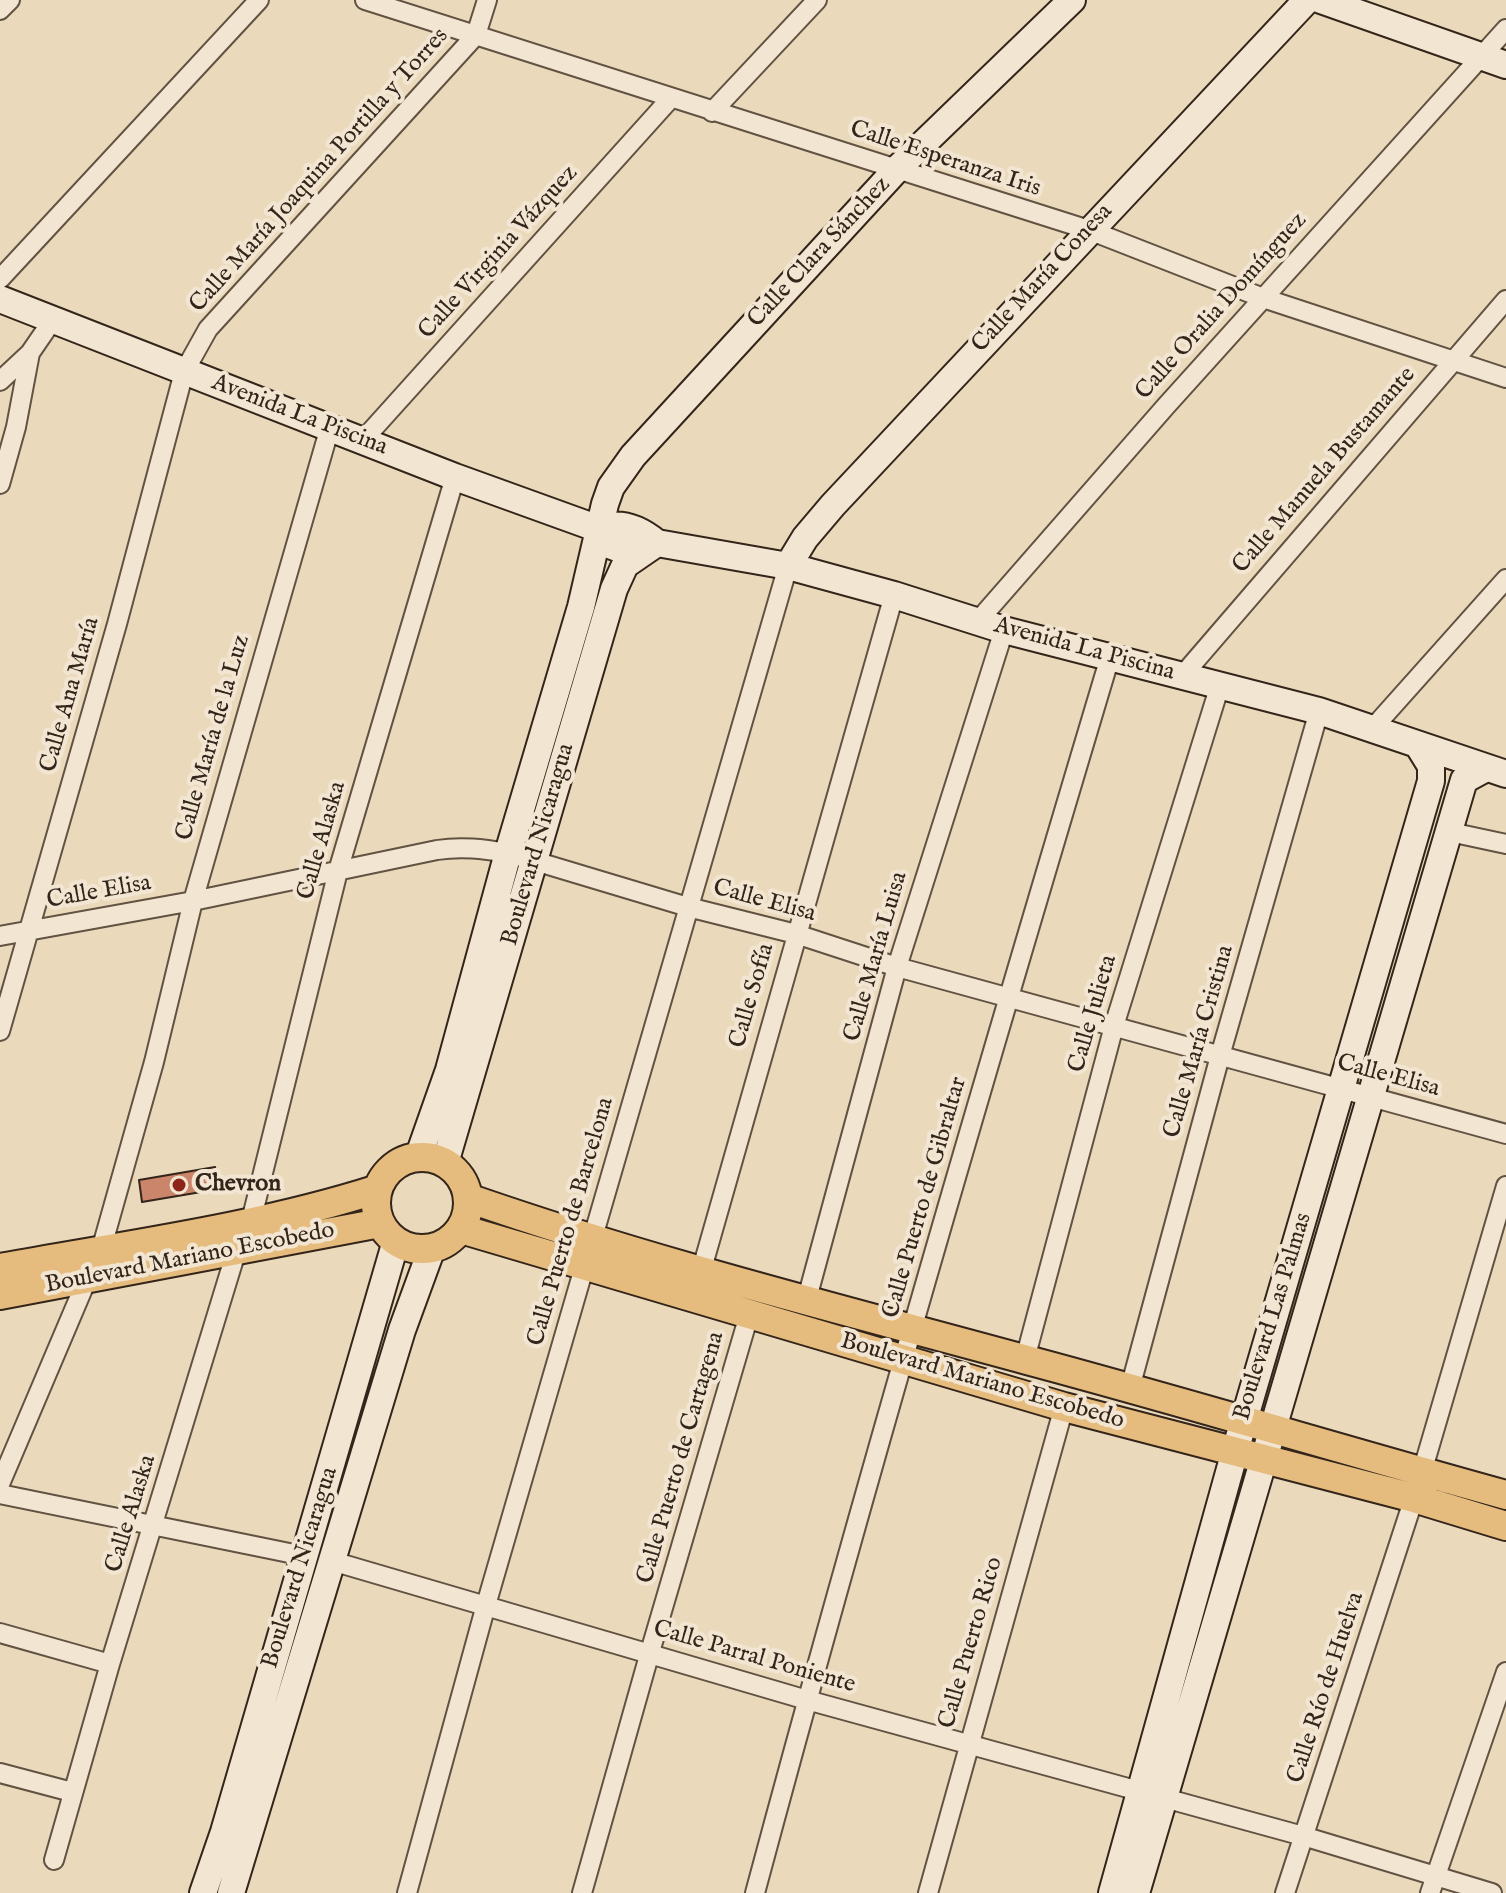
<!DOCTYPE html>
<html>
<head>
<meta charset="utf-8">
<style>
  body { margin:0 }
  canvas { display:block; background:#ebd9bc }
</style>
</head>
<body>
<canvas width="1506" height="1893"></canvas>
<script>
const c = document.querySelector('canvas').getContext('2d');
c.lineJoin = 'round';
function fill(path, color) { c.fillStyle = color; c.fill(path, 'evenodd'); }
function stroke(path, color, width, dash) { c.strokeStyle = color; c.lineWidth = width; c.lineCap = dash ? 'butt' : 'round'; c.setLineDash(dash || []); c.stroke(path); }
function drawText(font, color, halo, rows, align = 'center') {
  c.font = font + ' "IM FELL English",serif'; c.lineWidth = 8; c.setLineDash([]); c.textBaseline = 'middle'; c.strokeStyle = halo; c.fillStyle = color; for (const [text, x, y, turn = 0] of rows) {
    c.save(); c.translate(x, y); c.rotate((+turn || 0) * Math.PI / 180); c.textAlign = isNaN(turn) ? turn : align; if (halo) c.strokeText(text, 0, 0); c.fillText(text, 0, 0); c.restore();
  }
}
const building = new Path2D(`
  M215,1167l4,22 -77,13 -3,-22z`);
const street = new Path2D(`
  M365,0l724,230 174,68 243,80
  M0,10l10,-10
  M712,112l105,-112
  M0,279l259,-279
  M0,381l30,-28 22,-32
  M363,440l308,-342
  M0,484l16,-57 14,-74
  M978,621l188,-215 340,-377
  M1182,676l324,-376
  M1373,728l133,-149
  M1450,832l56,12
  M0,936l193,-35 244,-51c25,-4 46,-1 71,3l180,54 108,27 101,33 609,167
  M0,1031l117,-407 67,-252 24,-43 268,-294 11,-35
  M251,1221l87,-350 117,-394
  M101,1250l53,-188 39,-161 137,-474
  M701,1272l193,-677
  M806,1302l91,-335 107,-337
  M1025,1359l89,-333 106,-341
  M1130,1388l90,-332 99,-345
  M1422,1472l84,-286
  M0,1484l88,-207
  M0,1494l304,62
  M332,1561l475,139 496,136 189,57
  M0,1633l110,31
  M0,1773l72,19
  M54,1860l56,-196 127,-415
  M407,1893l79,-288 302,-1039
  M582,1893l68,-241 99,-337
  M755,1893c111,-414 232,-825 355,-1236
  M928,1893l136,-486
  M1285,1893l129,-395
  M1430,1893l76,-221`);
const secondary = new Path2D(`
  M1321,0l185,65
  M0,299l455,178 144,52 13,17 11,4h12l22,-7 131,23 106,29 110,35 315,81 187,63
  M788,566l17,-28 28,-33 474,-505
  M418,1158l31,-88 59,-217 73,-246 24,-103 6,-17 22,-31 264,-287 175,-169
  M445,1163l169,-574 11,-24 32,-22c-17,-14 -36,-23 -58,-14
  M203,1893l21,-61 172,-591
  M231,1893l171,-563 30,-82
  M1112,1893l123,-442 196,-670v-15l-13,-21
  M1136,1893l328,-1113 22,-12`);
const primary = new Path2D(`
  M376 1203a46 46 0 1 1 92 0a46 46 0 1 1-92 0Z
  M468,1198c184,64 372,111 559,162 161,43 319,91 479,135
  M461,1229l603,178 350,91 92,28
  M0,1268c126,-23 256,-40 378,-79
  M0,1295l380,-72`);
const markers = [
  [179,1185,8,"#8f2418"]
];
const streetNames = [
  ["Calle Esperanza Iris",945,160,18],
  ["Calle María Joaquina Portilla y Torres",320,171,-48],
  ["Calle Virginia Vázquez",499,253,-48],
  ["Calle Clara Sánchez",820,253,-47],
  ["Calle María Conesa",1043,279,-47],
  ["Calle Oralia Domínguez",1222,307,-48],
  ["Avenida La Piscina",299,416,21],
  ["Calle Manuela Bustamante",1325,471,-49],
  ["Avenida La Piscina",1084,650,15],
  ["Calle Ana María",71,695,-74],
  ["Calle María de la Luz",214,738,-74],
  ["Calle Alaska",323,841,-74],
  ["Boulevard Nicaragua",539,845,-74],
  ["Calle Elisa",99,893,-10],
  ["Calle Elisa",764,902,15],
  ["Calle María Luisa",877,957,-74],
  ["Calle Sofía",753,996,-74],
  ["Calle Julieta",1094,1014,-74],
  ["Calle María Cristina",1200,1042,-74],
  ["Calle Elisa",1388,1077,15],
  ["Calle Puerto de Gibraltar",926,1198,-74],
  ["Calle Puerto de Barcelona",572,1222,-74],
  ["Boulevard Mariano Escobedo",190,1259,-11],
  ["Boulevard Las Palmas",1274,1317,-73],
  ["Boulevard Mariano Escobedo",982,1382,16],
  ["Calle Puerto de Cartagena",682,1458,-74],
  ["Calle Alaska",132,1514,-73],
  ["Boulevard Nicaragua",301,1568,-73],
  ["Calle Puerto Rico",972,1643,-74],
  ["Calle Parral Poniente",754,1658,16],
  ["Calle Río de Huelva",1327,1688,-72]
];
const poiNames = [
  ["Chevron",195,1185]
];
fill(building, '#ca856a');
stroke(building, '#33251a', 2);
stroke(street, '#615242', 22);
stroke(secondary, '#33251a', 30);
stroke(primary, '#33251a', 32);
stroke(street, '#f2e6d3', 18);
stroke(secondary, '#f2e6d3', 26);
stroke(primary, '#e6bc7e', 28);
for (const [x, y, r, color] of markers) { const dot = new Path2D(); dot.arc(x, y, r, 0, 2 * Math.PI); c.fillStyle = color; c.fill(dot); stroke(dot, '#f2e6d3', 3); }
drawText('24px', '#33251a', '#f2e6d3', streetNames);
drawText('bold 24px', '#33251a', '#f2e6d3', poiNames, 'left');
</script>
</body>
</html>
